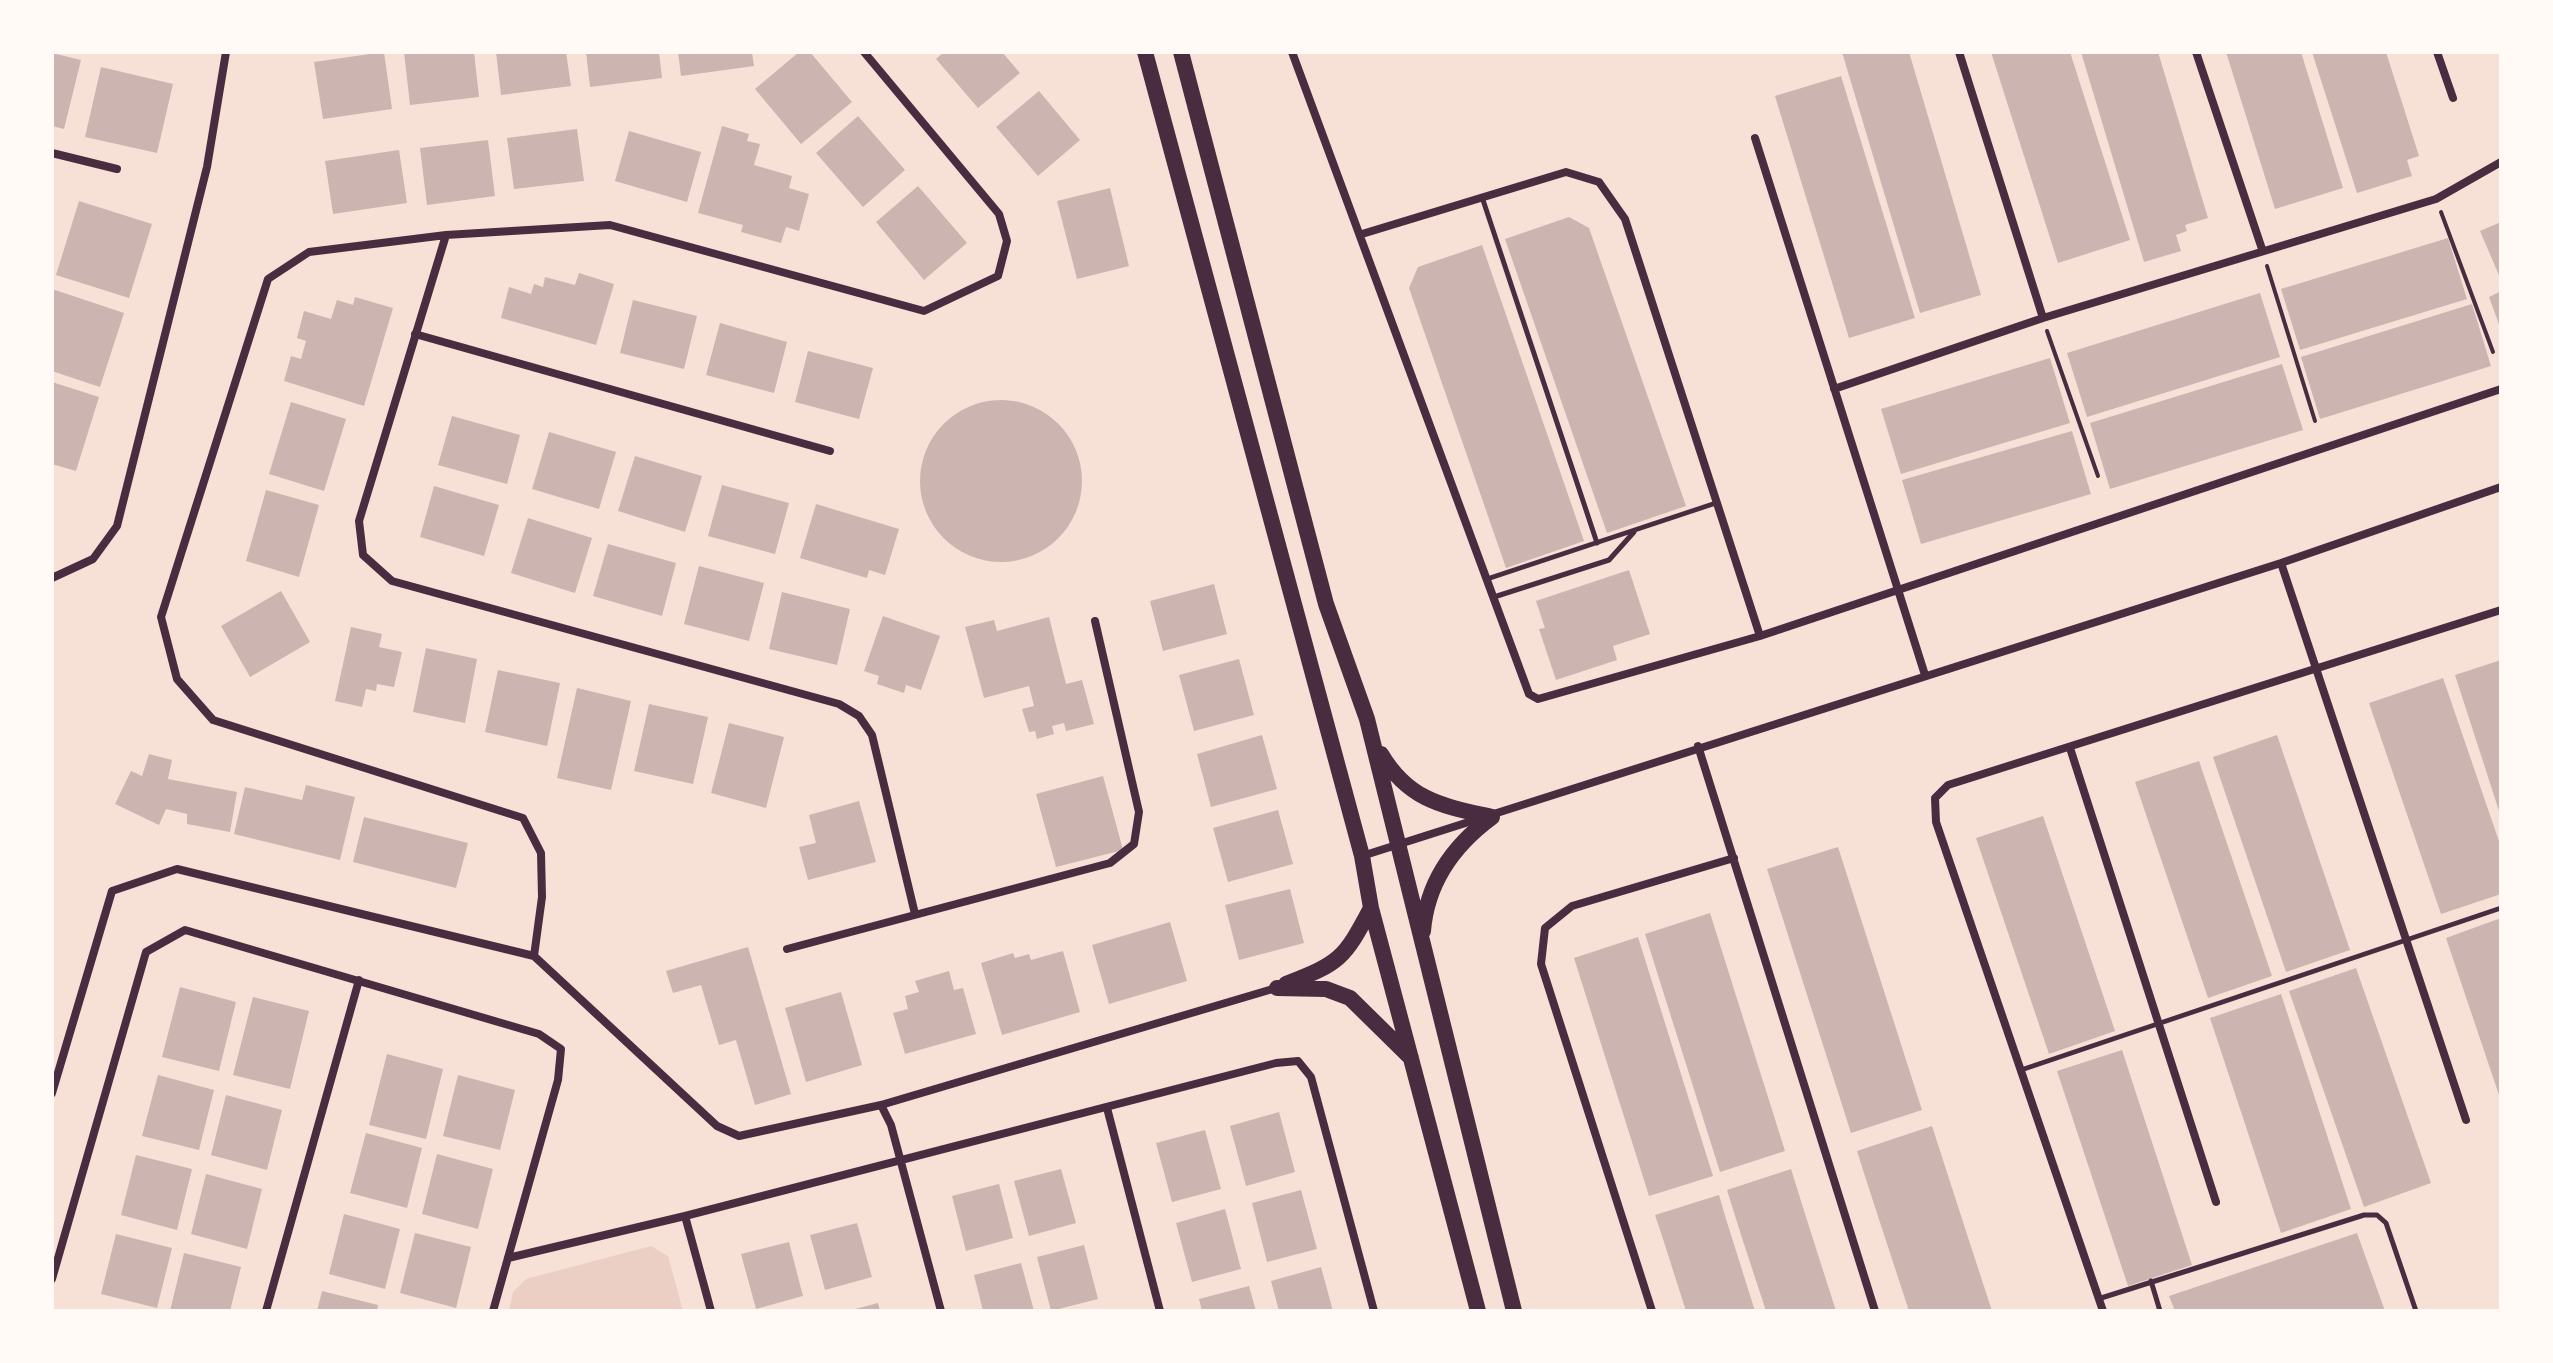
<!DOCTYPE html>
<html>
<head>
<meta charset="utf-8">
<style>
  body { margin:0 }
  #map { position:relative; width:2553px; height:1363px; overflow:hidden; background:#f7e1d7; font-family:"Work Sans",sans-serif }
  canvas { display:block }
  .frame { position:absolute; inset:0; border:54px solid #fffaf5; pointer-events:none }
</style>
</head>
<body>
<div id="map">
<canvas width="2553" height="1363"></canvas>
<div class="frame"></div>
</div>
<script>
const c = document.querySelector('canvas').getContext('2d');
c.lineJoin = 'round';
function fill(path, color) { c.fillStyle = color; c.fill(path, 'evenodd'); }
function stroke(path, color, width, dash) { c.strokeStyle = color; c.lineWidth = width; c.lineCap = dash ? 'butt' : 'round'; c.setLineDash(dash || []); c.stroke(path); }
const green = new Path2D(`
  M651,1246l17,10 15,55h-174l4,-19 13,-13z`);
const building = new Path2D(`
  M384,52l8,57 -69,10 -9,-57z
  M404,52h70l5,45 -69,8z
  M496,52h70l5,34 -70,9z
  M586,52h73l3,26 -72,9z
  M678,52h74l2,14 -73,10z
  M799,52h11l42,50 -51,42 -46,-55z
  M944,52h58l18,21 -42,35 -42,-49z
  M1842,52h67l72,243 -61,18z
  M1991,52h79l60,188 -72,23z
  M2081,52h77l50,166 -23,7 2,6 -11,4 5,16 -37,11z
  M2226,52h75l42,136 -68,21z
  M2312,52h74l33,104 -12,4 5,16 -55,17z
  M52,53l29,7 -17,69 -12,-3z
  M101,67l72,17 -16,69 -72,-16z
  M1841,76l74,242 -66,20 -74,-242z
  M1039,91l41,49 -42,36 -42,-49z
  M858,116l47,54 -42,37 -47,-54z
  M722,126l27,8 -2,7 13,3 -6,21 38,11 -3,12 20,6 -10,37 -13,-4 -5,16 -40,-11 2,-7 -45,-12z
  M577,129l7,52 -70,8 -7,-51z
  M629,131l72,21 -14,50 -72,-21z
  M488,140l7,56 -68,9 -7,-57z
  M399,150l8,53 -74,11 -8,-53z
  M918,186l49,57 -43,37 -48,-58z
  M1110,188l19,78 -52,13 -20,-78z
  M79,201l73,23 -23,74 -73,-23z
  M1569,217l20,11 97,278 -79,27 -102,-294z
  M2501,222v58l-21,-49z
  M2448,238l19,61 -167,51 -19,-61z
  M1482,245l102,296 -78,27 -97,-280 9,-21z
  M579,273l35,11 -18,61 -95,-27 8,-31 22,7 3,-10 9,3 2,-10 30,8z
  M52,289l72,24 -24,74 -48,-16z
  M2501,291v39l-12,-33z
  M2260,293l20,64 -193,60 -20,-64z
  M355,297l38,11 -29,98 -80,-25 7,-25 10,3 5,-18 -9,-3 7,-27 27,8 6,-19 16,5z
  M633,300l64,16 -13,53 -64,-16z
  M2472,304l19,62 -171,53 -19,-62z
  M720,323l67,19 -13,51 -68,-18z
  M808,351l65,17 -14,51 -64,-17z
  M2050,358l20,65 -169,51 -20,-65z
  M2282,364l21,66 -193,59 -20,-66z
  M52,382l47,15 -23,74 -24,-7z
  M920 481a81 81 0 1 1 162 0a81 81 0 1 1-162 0Z
  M291,402l55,17 -22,72 -55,-17z
  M452,416l68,19 -13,49 -69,-19z
  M2072,431l19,63 -170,50 -19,-64z
  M549,432l67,20 -17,57 -67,-20z
  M635,456l67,20 -17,56 -67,-21z
  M722,485l67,18 -14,51 -67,-18z
  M434,486l65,19 -15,51 -64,-19z
  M266,490l53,15 -20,72 -53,-16z
  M816,504l83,25 -14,46 -16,-5 -2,8 -67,-20z
  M528,518l64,20 -17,55 -64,-20z
  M608,544l68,19 -14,53 -69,-20z
  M699,566l65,17 -15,58 -65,-17z
  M1629,570l21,64 -37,12 4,14 -61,20 -17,-51 6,-1 -9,-27z
  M1214,584l13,50 -64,17 -13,-50z
  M281,591l29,51 -60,35 -29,-51z
  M782,592l68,17 -13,56 -68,-16z
  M883,616l57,20 -19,54 -15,-5 -2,8 -27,-9 2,-8 -15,-5z
  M1049,617l17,67 16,-4 12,44 -28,7 -2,-8 -12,3 2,8 -17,5 -2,-8 -6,1 -7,-23 12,-3 -5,-20 -45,12 -19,-71 29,-7 3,11z
  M351,627l31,7 -3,13 23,5 -8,35 -17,-3 -1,7 -10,-2 -4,18 -27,-6z
  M426,648l51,11 -12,64 -52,-11z
  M1239,659l15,56 -60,16 -15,-56z
  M2501,660v154h-1l-45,-139z
  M498,670l62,13 -13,63 -62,-14z
  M2443,678l58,169v47l-60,20 -72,-211z
  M577,688l54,13 -20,89 -54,-12z
  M649,704l59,13 -15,67 -59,-13z
  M729,723l55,14 -18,71 -55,-15z
  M1262,735l15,54 -66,18 -14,-53z
  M2277,735l73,215 -64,22 -73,-215z
  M149,754l23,6 -4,19 69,13 -7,40 -43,-8v-10l-21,-5 -7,16 -44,-21 16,-33 11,5z
  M2199,761l73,215 -64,22 -73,-216z
  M1103,776l20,74 -67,17 -20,-73z
  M306,785l49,12 -15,63 -106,-26 11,-47 57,13z
  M859,801l17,61 -68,18 -9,-33 17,-4 -7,-28z
  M1278,810l15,54 -65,18 -15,-54z
  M2043,816l72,215 -66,23 -73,-216z
  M364,817l104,26 -12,45 -103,-26z
  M1838,847l84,263 -71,23 -84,-264z
  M1290,889l14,54 -65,17 -14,-55z
  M1710,913l75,238 -65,21 -75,-238z
  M2501,918v180h-1l-54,-160z
  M1170,922l17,59 -78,23 -17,-59z
  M1638,937l75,239 -64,20 -75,-238z
  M748,947l43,147 -36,11 -19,-65 -17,5 -18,-60 -28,8 -7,-22z
  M1063,951l17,61 -78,23 -21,-72 32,-10 2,5 14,-4 2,6z
  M2356,968l75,215 -67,24 -75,-216z
  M949,971l5,19 9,-2 13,46 -71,20 -12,-41 15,-4 -3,-13 14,-4 -4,-11z
  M180,987l56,15 -17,69 -57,-14z
  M841,992l21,73 -56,17 -21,-74z
  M2281,994l70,215 -70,24 -71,-215z
  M253,997l56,14 -19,78 -57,-14z
  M2122,1050l70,215 -64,21 -71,-215z
  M387,1054l56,15 -17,70 -57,-14z
  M158,1075l56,15 -15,60 -57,-14z
  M458,1075l57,15 -15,60 -57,-14z
  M226,1095l56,15 -15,60 -56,-15z
  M1279,1112l16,60 -49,14 -16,-60z
  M1932,1126l31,96 29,89h-83l-37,-113 -15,-47z
  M1205,1130l16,59 -49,13 -16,-59z
  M366,1133l56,15 -15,60 -57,-15z
  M437,1154l56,15 -15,60 -56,-15z
  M136,1155l56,14 -15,61 -56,-15z
  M1061,1169l15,54 -47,13 -15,-55z
  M1791,1169l15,48 30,94h-70l-24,-73 -15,-48z
  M206,1174l56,15 -15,60 -56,-15z
  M999,1184l14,54 -47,13 -14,-55z
  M1301,1190l16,59 -50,13 -15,-59z
  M1719,1195l7,24 29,92h-69l-23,-72 -8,-24z
  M1225,1209l16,60 -49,13 -16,-59z
  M344,1214l56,15 -15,60 -56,-15z
  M857,1223l15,54 -47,13 -15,-55z
  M415,1233l56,14 -15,61 -56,-15z
  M2357,1233l28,78h-210l-6,-15z
  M116,1234l56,14 -15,60 -56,-14z
  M789,1242l14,54 -47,13 -15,-55z
  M1084,1245l14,54 -47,12 -14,-54z
  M184,1253l57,14 -11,44h-60z
  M1021,1263l13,48h-51l-9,-36z
  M1321,1267l12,44h-54l-8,-30z
  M1249,1286l7,25h-54l-3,-12z
  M322,1291l56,14 -1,6h-60z
  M878,1303l2,8h-29v-1z`);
const path = new Path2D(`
  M2441,212l52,140
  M2267,266l48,155
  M2047,331l51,145`);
const service = new Path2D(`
  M1482,197l115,346
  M1487,579l229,-76
  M1494,597l115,-37 25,-28
  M2021,1070l480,-162
  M2151,1281l9,30
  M2098,1299l266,-84h13l9,8 30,88`);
const minor = new Path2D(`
  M1292,52l237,642 9,5 222,-63 741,-247
  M1959,52l84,266
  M2196,52l66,197
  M2437,52l16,46
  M1755,138l170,537
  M52,153l65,16
  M1362,234l204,-62 33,10 26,37 135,417
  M446,235l-87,286 4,34 29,26 447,123 20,12 13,19 43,179
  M415,334l415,117
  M1834,389l209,-71 393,-119 65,-37
  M2281,563l185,557
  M52,578l41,-19 24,-33 90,-359 19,-115
  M1698,746l177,565
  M2070,748l146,454
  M1362,856l919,-293 220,-76
  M787,949l323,-86 24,-19 5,-32 -44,-191
  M534,956l8,-59 -1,-44 -18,-35 -310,-98 -36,-41 -16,-62 107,-338 41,-27 137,-17 164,-10 314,86 74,-35 9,-35 -8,-27 -135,-162
  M52,1093l60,-202 65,-22 357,87 183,170 22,10 142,-31 395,-117
  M881,1105l10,20 50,186
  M1107,1108l53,203
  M685,1216l26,95
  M508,1258l177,-42 591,-153 22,-2 13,16 63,234
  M52,1279l94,-327 39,-22 354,104 22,15 -3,31 -65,231
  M266,1311l93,-331
  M1652,1311l-111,-347 4,-36 27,-22 162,-48
  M2103,1311l-167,-489 -1,-24 13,-13 553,-175`);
const secondary = new Path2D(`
  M1145,52l217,804 9,52 107,403
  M1181,52l145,552 41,115 147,592
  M1381,754c28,47 62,52 111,63
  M1423,931c4,-49 31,-86 69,-114
  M1286,984c54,-21 58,-25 85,-76
  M1277,988l49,1 24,9 61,60`);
fill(green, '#ebcfc5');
fill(building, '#ccb4b1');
stroke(path, '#4a2c40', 4);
stroke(service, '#4a2c40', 5);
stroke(minor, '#4a2c40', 8);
stroke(secondary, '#4a2c40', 16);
</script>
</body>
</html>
